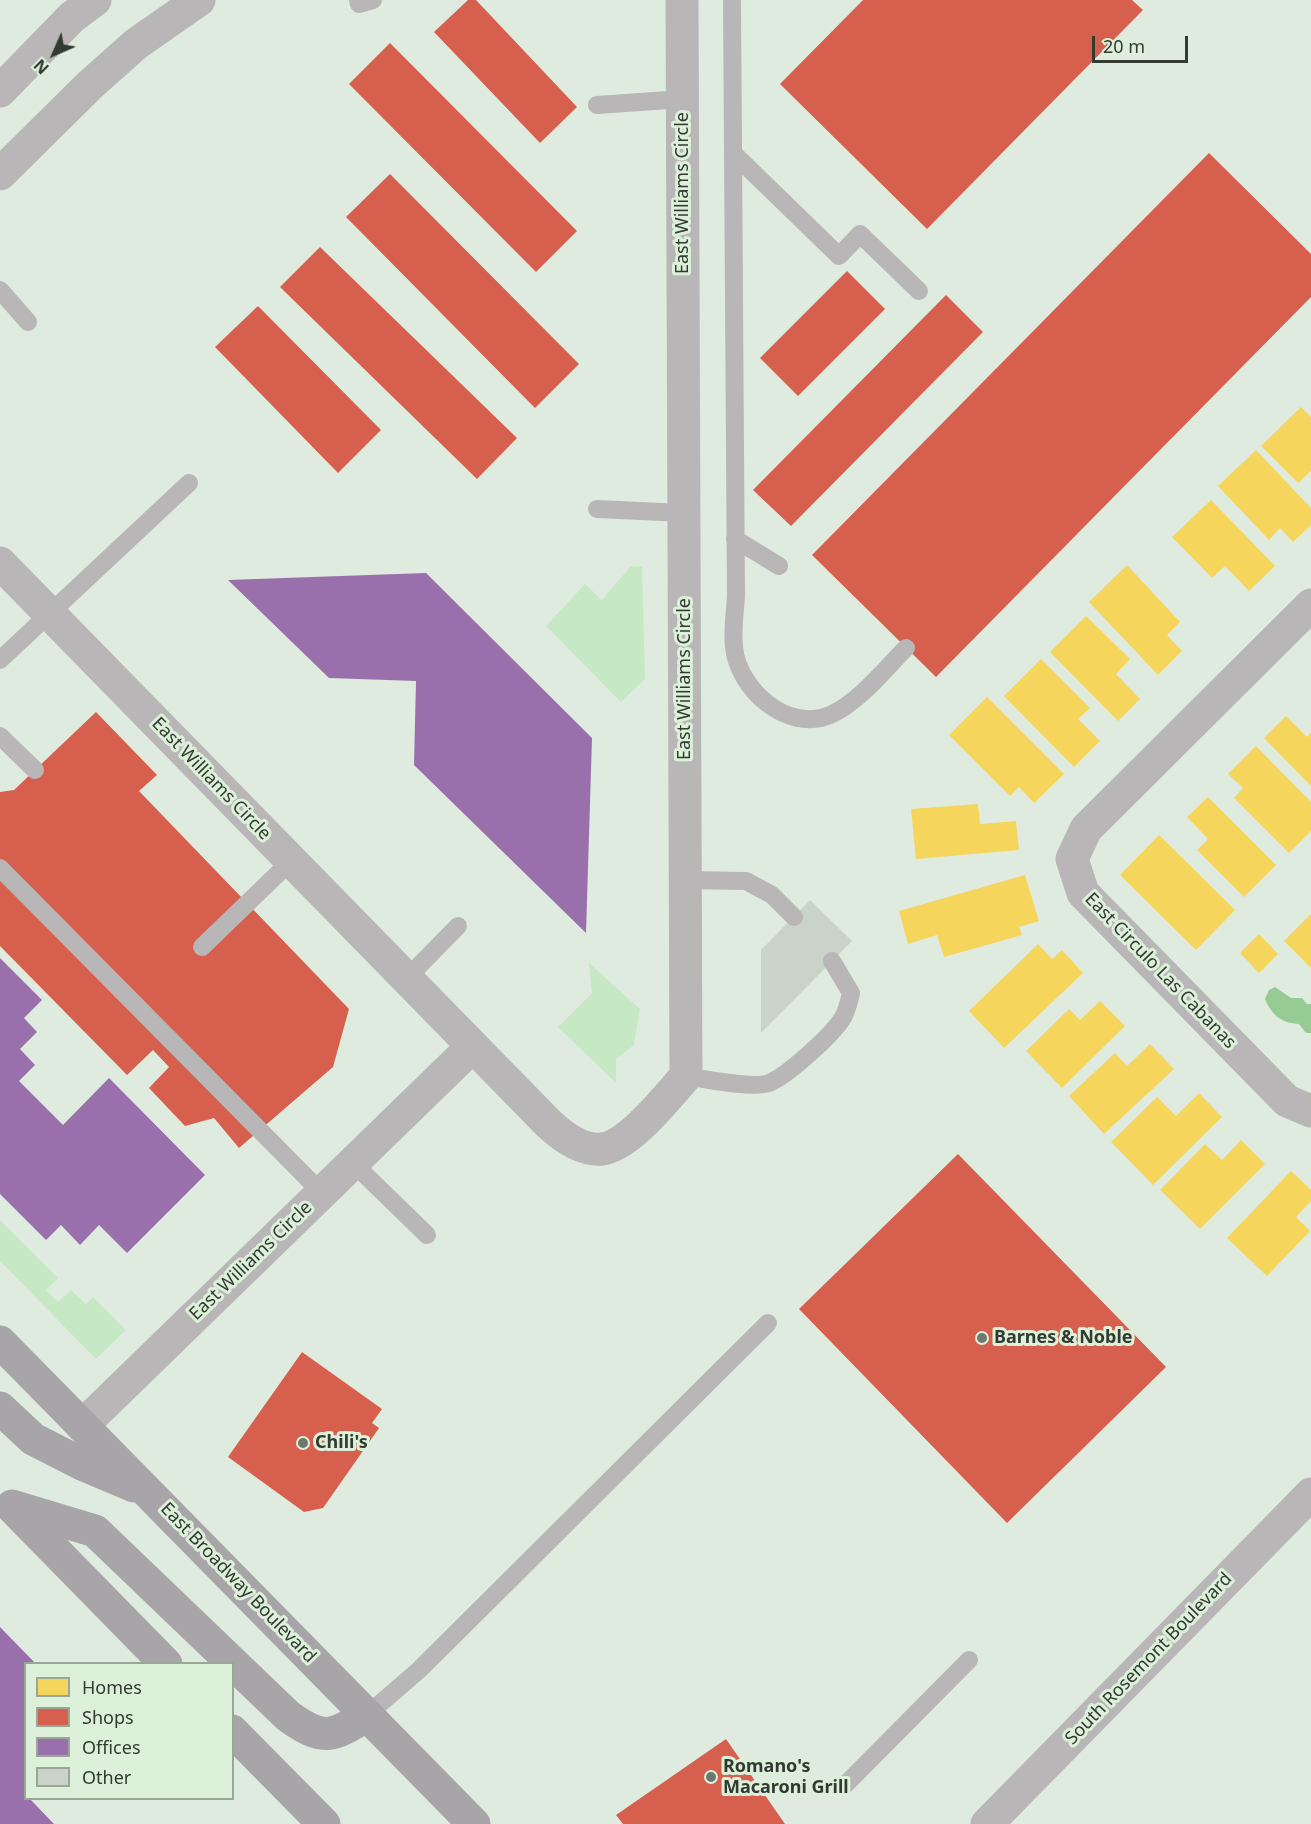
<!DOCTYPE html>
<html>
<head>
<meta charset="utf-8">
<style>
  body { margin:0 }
  #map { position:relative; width:1311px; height:1824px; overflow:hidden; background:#e0ebdf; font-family:"Noto Sans",sans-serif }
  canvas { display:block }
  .legend { position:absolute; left:24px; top:1662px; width:210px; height:138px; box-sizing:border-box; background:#dcf0da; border:2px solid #98a796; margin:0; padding:8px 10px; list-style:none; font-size:18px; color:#323a31 }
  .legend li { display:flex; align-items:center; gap:12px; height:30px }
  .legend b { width:30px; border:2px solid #98a796 }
  .north { position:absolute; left:24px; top:24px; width:60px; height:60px; -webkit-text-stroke:4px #dcf0da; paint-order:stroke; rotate:225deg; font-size:16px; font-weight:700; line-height:24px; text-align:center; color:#323a31 }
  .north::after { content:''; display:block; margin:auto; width:21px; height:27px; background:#323a31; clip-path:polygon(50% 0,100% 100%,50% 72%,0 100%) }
  .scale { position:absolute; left:1092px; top:36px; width:96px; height:27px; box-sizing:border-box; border:3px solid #323a31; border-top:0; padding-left:8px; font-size:18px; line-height:21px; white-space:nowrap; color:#323a31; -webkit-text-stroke:4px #dcf0da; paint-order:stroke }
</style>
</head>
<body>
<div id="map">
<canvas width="1311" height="1824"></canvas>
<ul class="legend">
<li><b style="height:16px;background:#f6d55c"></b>Homes</li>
<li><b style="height:16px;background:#d6604d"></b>Shops</li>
<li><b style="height:16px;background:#9970ab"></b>Offices</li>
<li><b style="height:16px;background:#cad3c9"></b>Other</li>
</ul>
<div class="north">N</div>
<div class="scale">20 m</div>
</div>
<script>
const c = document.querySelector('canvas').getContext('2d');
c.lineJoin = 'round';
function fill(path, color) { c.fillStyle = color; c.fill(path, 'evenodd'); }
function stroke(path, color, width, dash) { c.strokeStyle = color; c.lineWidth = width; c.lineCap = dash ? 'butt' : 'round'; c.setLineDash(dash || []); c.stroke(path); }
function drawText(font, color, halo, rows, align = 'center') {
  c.font = font + ' "Noto Sans",sans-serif'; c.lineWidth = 6; c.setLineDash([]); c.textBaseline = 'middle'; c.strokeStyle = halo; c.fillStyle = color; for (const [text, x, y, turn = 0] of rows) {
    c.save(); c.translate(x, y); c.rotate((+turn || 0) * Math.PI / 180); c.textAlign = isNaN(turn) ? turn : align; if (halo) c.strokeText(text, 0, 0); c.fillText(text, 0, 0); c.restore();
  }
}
const green = new Path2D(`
  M631,566l11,1 3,112 -24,23 -75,-76 39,-42 17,16z
  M589,963l51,46 -6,36 -18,14v24l-58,-56 34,-34z
  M0,1220l58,58 -12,12 12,12 13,-12 15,14 7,-7 33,33 -30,29 -96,-98z`);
const water = new Path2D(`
  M1275,987l16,11h11l5,6h4v29h-5l-7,-9c-18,-1 -27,-9 -34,-25l4,-9z`);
const homes = new Path2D(`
  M1301,407l10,10v54l-13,12 -37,-37z
  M1256,450l55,58v17l-18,17 -13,-14 -11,12 -51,-54z
  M1211,500l64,66 -26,25 -24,-25 -13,12 -40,-41z
  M1127,565l53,57 -13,13 15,16 -24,24 -69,-73z
  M1086,616l44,43 -14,15 24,25 -22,22 -68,-69z
  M1041,659l49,49 -12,11 22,22 -26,26 -70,-71z
  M987,697l77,77 -30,29 -15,-16 -9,9 -61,-61z
  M1286,716l21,21 4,-4v53l-47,-48z
  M1256,746l55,56v29l-22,22 -55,-55 9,-10 -15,-14z
  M1208,797l68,68 -32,32 -47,-47 11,-11 -21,-22z
  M978,804l2,20 36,-3 3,29 -103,9 -5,-50z
  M1159,835l76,75 -39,40 -76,-75z
  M1025,875l14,46 -20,6 3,8 -78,22 -7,-22 -29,9 -9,-33z
  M1311,914v54l-27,-27z
  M1259,934l19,20 -19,19 -19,-20z
  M1038,944l14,15 10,-9 21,23 -79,75 -35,-37z
  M1100,1001l25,25 -63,62 -36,-37 43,-42 11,11z
  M1150,1044l24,25 -70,65 -35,-38 46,-43 12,13z
  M1199,1093l23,24 -69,68 -42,-43 46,-45 19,19z
  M1241,1140l24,24 -65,65 -40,-39 45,-46 17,16z
  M1291,1171l20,19v11l-15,16 14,14 -43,45 -40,-38z`);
const shops = new Path2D(`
  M468,0h8l101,107 -37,36 -106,-111z
  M863,0h269l11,10 -216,219 -147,-145z
  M390,43l187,188 -41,41 -187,-188z
  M1209,153l102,101v43l-375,380 -124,-122z
  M390,174l189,190 -44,44 -189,-191z
  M320,247l197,191 -40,41 -197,-192z
  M847,271l38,38 -87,87 -38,-38z
  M946,295l37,37 -192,194 -38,-36z
  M258,306l123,124 -43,43 -123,-126z
  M96,712l61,63 -18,16 210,218 -16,58 -94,81 -25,-30 -29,8 -36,-38 20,-21 -16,-17 -26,25 -127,-129v-154l14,-2z
  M958,1154l208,213 -159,156 -208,-214z
  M302,1352l80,57 -10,14 7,5 -56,80 -19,4 -76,-55z
  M726,1739l59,85h-162l-7,-9z`);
const offices = new Path2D(`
  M426,573l166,165 -6,195 -172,-168 2,-84 -87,-3 -101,-98z
  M0,958l42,42 -18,18 13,14 -17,17 15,16 -16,16 44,44 46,-47 96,97 -78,78 -28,-28 -19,20 -19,-20 -15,15 -46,-46z
  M0,1627l36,37h-10v134h3l25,26h-54z`);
const building = new Path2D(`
  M810,900l42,41 -91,92v-83z`);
const lane = new Path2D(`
  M358,0l1,4 14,-4
  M732,0l4,596c-1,17 -4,35 -2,51 4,42 53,86 96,68 28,-12 55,-46 76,-67
  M597,105l86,-6
  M733,153l106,103 21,-22 59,57
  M0,290l28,32
  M597,509l87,4
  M735,539l44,27
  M0,660l189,-177
  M0,736l35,34
  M0,868l322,325
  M686,880l60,1 26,14 22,22
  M202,947l89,-86
  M406,979l52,-53
  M686,1076c18,3 68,13 83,7 18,-7 63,-48 73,-64 5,-7 7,-18 9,-26l-19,-32
  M353,1163l74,72
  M367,1715l52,-45 349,-347
  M844,1786l125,-126`);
const street = new Path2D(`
  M0,91l72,-74 23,-17
  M0,174l90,-89 46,-41 63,-44
  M0,563l549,561c14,13 33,27 53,25 27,-3 66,-53 84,-73l-4,-1076
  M1311,605l-225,224 -14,30 11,34 204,208 24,10
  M82,1426l390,-379
  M987,1824l324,-330`);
const primary = new Path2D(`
  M0,1342l474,482
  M0,1408l33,31 49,25 52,22
  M12,1506l83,25 193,185c36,26 44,21 79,-1
  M14,1509l152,155
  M232,1731l92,93`);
const markers = [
  [982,1338,6,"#6f786e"],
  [303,1443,6,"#6f786e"],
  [711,1777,6,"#6f786e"]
];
const streetNames = [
  ["East Williams Circle",683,193,-90],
  ["East Williams Circle",685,679,-90],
  ["East Williams Circle",211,779,46],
  ["East Circulo Las Cabanas",1160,971,46],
  ["East Williams Circle",251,1261,-44],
  ["East Broadway Boulevard",238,1583,46],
  ["South Rosemont Boulevard",1149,1659,-46]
];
const poiNames = [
  ["Barnes & Noble",994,1338],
  ["Chili's",315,1443],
  ["Romano's",723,1767],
  ["Macaroni Grill",723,1788]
];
fill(green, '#c6e8c4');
fill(water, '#96cc93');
fill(homes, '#f6d55c');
fill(shops, '#d6604d');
fill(offices, '#9970ab');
fill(building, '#cad3c9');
stroke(lane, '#b8b6b7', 18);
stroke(street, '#b8b6b7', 33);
stroke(primary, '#a7a5a7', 33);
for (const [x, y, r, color] of markers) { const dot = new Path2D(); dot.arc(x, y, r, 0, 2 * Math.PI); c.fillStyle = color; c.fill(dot); stroke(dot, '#dcf0da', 2); }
drawText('18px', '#323a31', '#dcf0da', streetNames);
drawText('bold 18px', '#323a31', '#dcf0da', poiNames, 'left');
</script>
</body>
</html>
